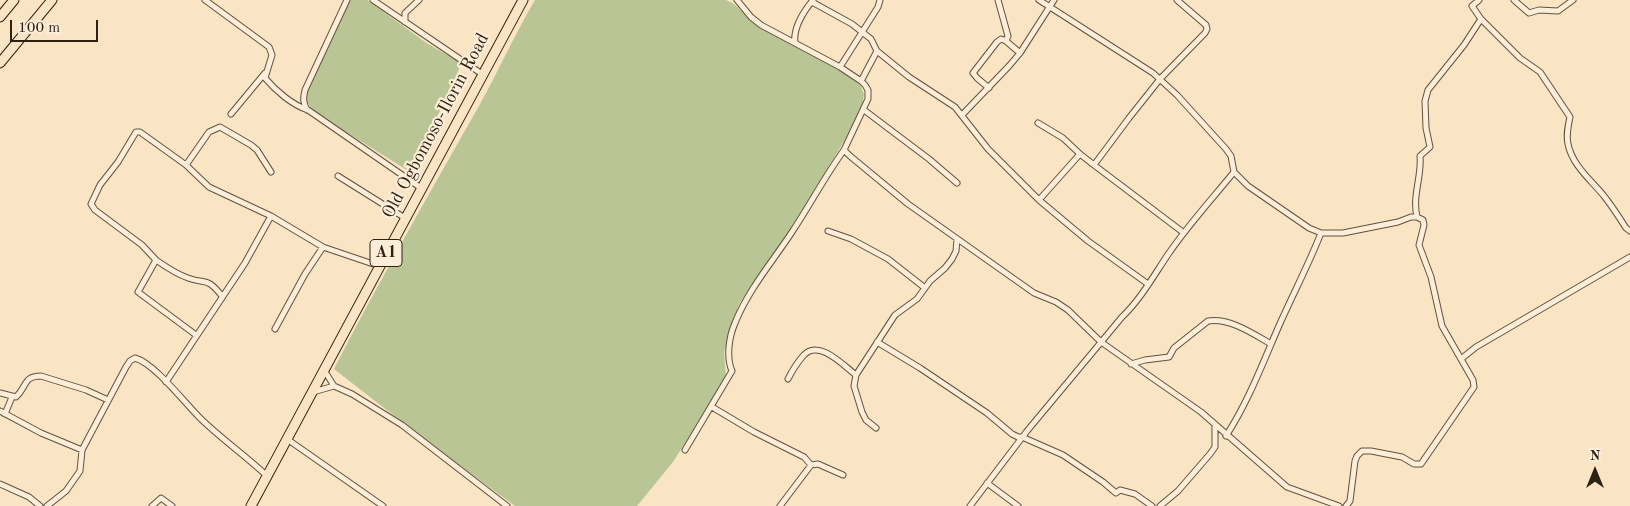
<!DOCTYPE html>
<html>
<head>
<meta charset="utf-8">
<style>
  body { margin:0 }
  #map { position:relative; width:1630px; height:506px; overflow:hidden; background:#f9e4c3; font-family:"Old Standard TT",serif }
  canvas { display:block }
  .north { position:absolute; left:1570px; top:446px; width:50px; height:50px; -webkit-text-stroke:4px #fbedd8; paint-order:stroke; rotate:0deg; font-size:14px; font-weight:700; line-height:20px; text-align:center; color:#2d2112 }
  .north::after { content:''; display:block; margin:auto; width:18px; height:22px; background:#2d2112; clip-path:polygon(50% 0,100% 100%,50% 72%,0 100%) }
  .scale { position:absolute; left:10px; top:20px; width:88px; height:22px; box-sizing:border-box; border:2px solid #2d2112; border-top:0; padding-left:6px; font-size:15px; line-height:18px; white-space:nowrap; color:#2d2112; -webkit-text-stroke:4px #fbedd8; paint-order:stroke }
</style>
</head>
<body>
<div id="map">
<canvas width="1630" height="506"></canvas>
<div class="north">N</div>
<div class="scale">100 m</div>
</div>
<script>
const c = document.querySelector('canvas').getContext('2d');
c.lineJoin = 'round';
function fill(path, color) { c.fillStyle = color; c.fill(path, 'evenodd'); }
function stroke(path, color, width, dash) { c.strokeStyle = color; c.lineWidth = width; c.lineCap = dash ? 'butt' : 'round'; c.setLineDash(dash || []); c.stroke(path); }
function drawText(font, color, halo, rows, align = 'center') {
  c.font = font + ' "Old Standard TT",serif'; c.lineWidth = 4.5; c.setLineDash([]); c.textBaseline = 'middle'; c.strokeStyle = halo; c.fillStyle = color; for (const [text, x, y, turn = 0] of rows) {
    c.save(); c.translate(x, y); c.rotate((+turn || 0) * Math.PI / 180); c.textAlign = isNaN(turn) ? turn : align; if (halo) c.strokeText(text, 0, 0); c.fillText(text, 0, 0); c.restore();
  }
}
const green = new Path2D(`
  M349,0h18l61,44 33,19 -7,19 -44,90 -96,-60c-8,-9 -8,-14 -5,-25z
  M535,0h191l8,4 23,22 79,41 24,18 4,9 -2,13 -16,31 -54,88 -53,78 -15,48 2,26 -53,84 -36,44h-122l-82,-60 -99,-77c43,-84 90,-166 137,-249 23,-39 41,-81 64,-120z`);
const minor = new Path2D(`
  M205,0l64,47 3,8 -7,23c10,12 27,27 43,32l113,78
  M373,0l109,74
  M737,0l14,17 10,8 79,42 21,14 4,4 3,5v9l-24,51 6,6 58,48 126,89 22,9 12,8 33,32 100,70 86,75 52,19
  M998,0l10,36 -2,5
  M1039,0l114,73 24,22 49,54 5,7 3,16 14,14 61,42 12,5h22l55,-11 13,-5h6
  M1514,0l15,13 10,-3 19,1 15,-11
  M812,2l40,22 19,15 6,12 32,26 46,30 33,42 51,51 49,41 60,43
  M1481,19l39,39 20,14 30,45c-2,9 -4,18 -2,27 4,21 23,36 36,52 8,10 15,21 22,32l4,3
  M405,22v-9l14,-13
  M795,43c-2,-15 9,-32 18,-43
  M840,67l38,-60 2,-7
  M861,81l16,-30
  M989,88l-12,-10 -4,-5 24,-31 4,-3 5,2 14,12
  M307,110c-4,-7 -4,-12 -2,-20l42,-90
  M864,110l65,49 28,24
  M231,114l34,-41
  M962,115l47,-49 11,-13 34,-53
  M1038,123l25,15 17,16
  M186,165l23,-33 11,-5 31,18 6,5 14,22
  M1094,165l90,68
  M338,176l67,42
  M1039,200l41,-46 14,11 35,-47 31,-39 45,-46 2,-4 -1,-4 -29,-25
  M828,231l23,8 37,20 37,29
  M156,260c10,7 20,14 32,18 19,7 18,-2 34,18
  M275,329l30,-55 18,-27
  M196,335l-58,-43 18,-32 -14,-15 -47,-35 -4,-6 9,-19 18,-23 18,-30h4l46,33 23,22 62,29 52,31 56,19
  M877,342l43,26 67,45 25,21 6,3h4l41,18 40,27 13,11 4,-3 15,4 17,12
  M1461,359l15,-12 154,-90
  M1131,364l14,-4 24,-3 5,-9 34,-27c22,-3 44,12 63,23
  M324,370l10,16 18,8 50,31 105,81
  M788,379c4,-8 9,-16 15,-23 15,-18 40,9 53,19
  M166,382l79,-119 26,-47
  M313,392l21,-6
  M0,393l16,4c11,-10 7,-21 25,-21l45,14 22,10
  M712,407l42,25 50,25 7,8
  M0,411l41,22 41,17
  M5,414l7,-17
  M876,428l-10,-8 -4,-8 -8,-26 2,-11 39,-60 22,-16 13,-18 15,-13 7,-9 4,-8 1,-12
  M1226,436c22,-34 36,-71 52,-108 14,-32 30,-62 43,-95
  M287,439l96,67
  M685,450l47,-79c-6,-14 -3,-34 3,-48 13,-33 38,-62 57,-91 18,-27 33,-56 52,-82
  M987,483l31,23
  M0,484l29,13 11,9
  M47,506l19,-15 14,-20 2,-21 44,-83 4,-6 5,-3c19,5 49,44 64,59 21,21 46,38 67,58
  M152,506l9,-8 11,8
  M780,506l31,-41 7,-1 25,11
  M970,506l57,-75 95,-114c19,-18 32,-42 47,-64 20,-29 43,-54 65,-81
  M1160,506l18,-15 32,-37 5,-7v-21
  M1346,506l4,-5 5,-40 2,-5 5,-5h9l31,6 12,7h7l53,-77 -1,-7 -31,-54 -11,-49 -12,-32 5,-20 -1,-5 -6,-3c-5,-22 5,-40 3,-61l10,-9 -4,-19 -1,-27 3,-11 36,-45 17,-26 -9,-13 7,-6`);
const trunk = new Path2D(`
  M251,506l272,-506`);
const motorway = new Path2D(`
  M0,17l14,-17
  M0,63l52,-63`);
const shields = [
  [386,253,32]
];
const shieldNames = [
  ["A1",386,253]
];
const streetNames = [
  ["Old Ogbomoso-Ilorin Road",436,126,-62]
];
fill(green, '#bac596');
stroke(minor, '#60523e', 7);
stroke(trunk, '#2d2112', 11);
stroke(motorway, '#2d2112', 11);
stroke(minor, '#fbedd8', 5);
stroke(trunk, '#f9e4c3', 9);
stroke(motorway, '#f9e4c3', 9);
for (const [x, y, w] of shields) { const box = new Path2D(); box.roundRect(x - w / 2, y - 13.5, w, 27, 4); c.fillStyle = '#fbedd8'; c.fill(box); stroke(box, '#2d2112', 1); }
drawText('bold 16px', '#2d2112', null, shieldNames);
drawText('18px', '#2d2112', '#fbedd8', streetNames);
</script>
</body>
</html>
